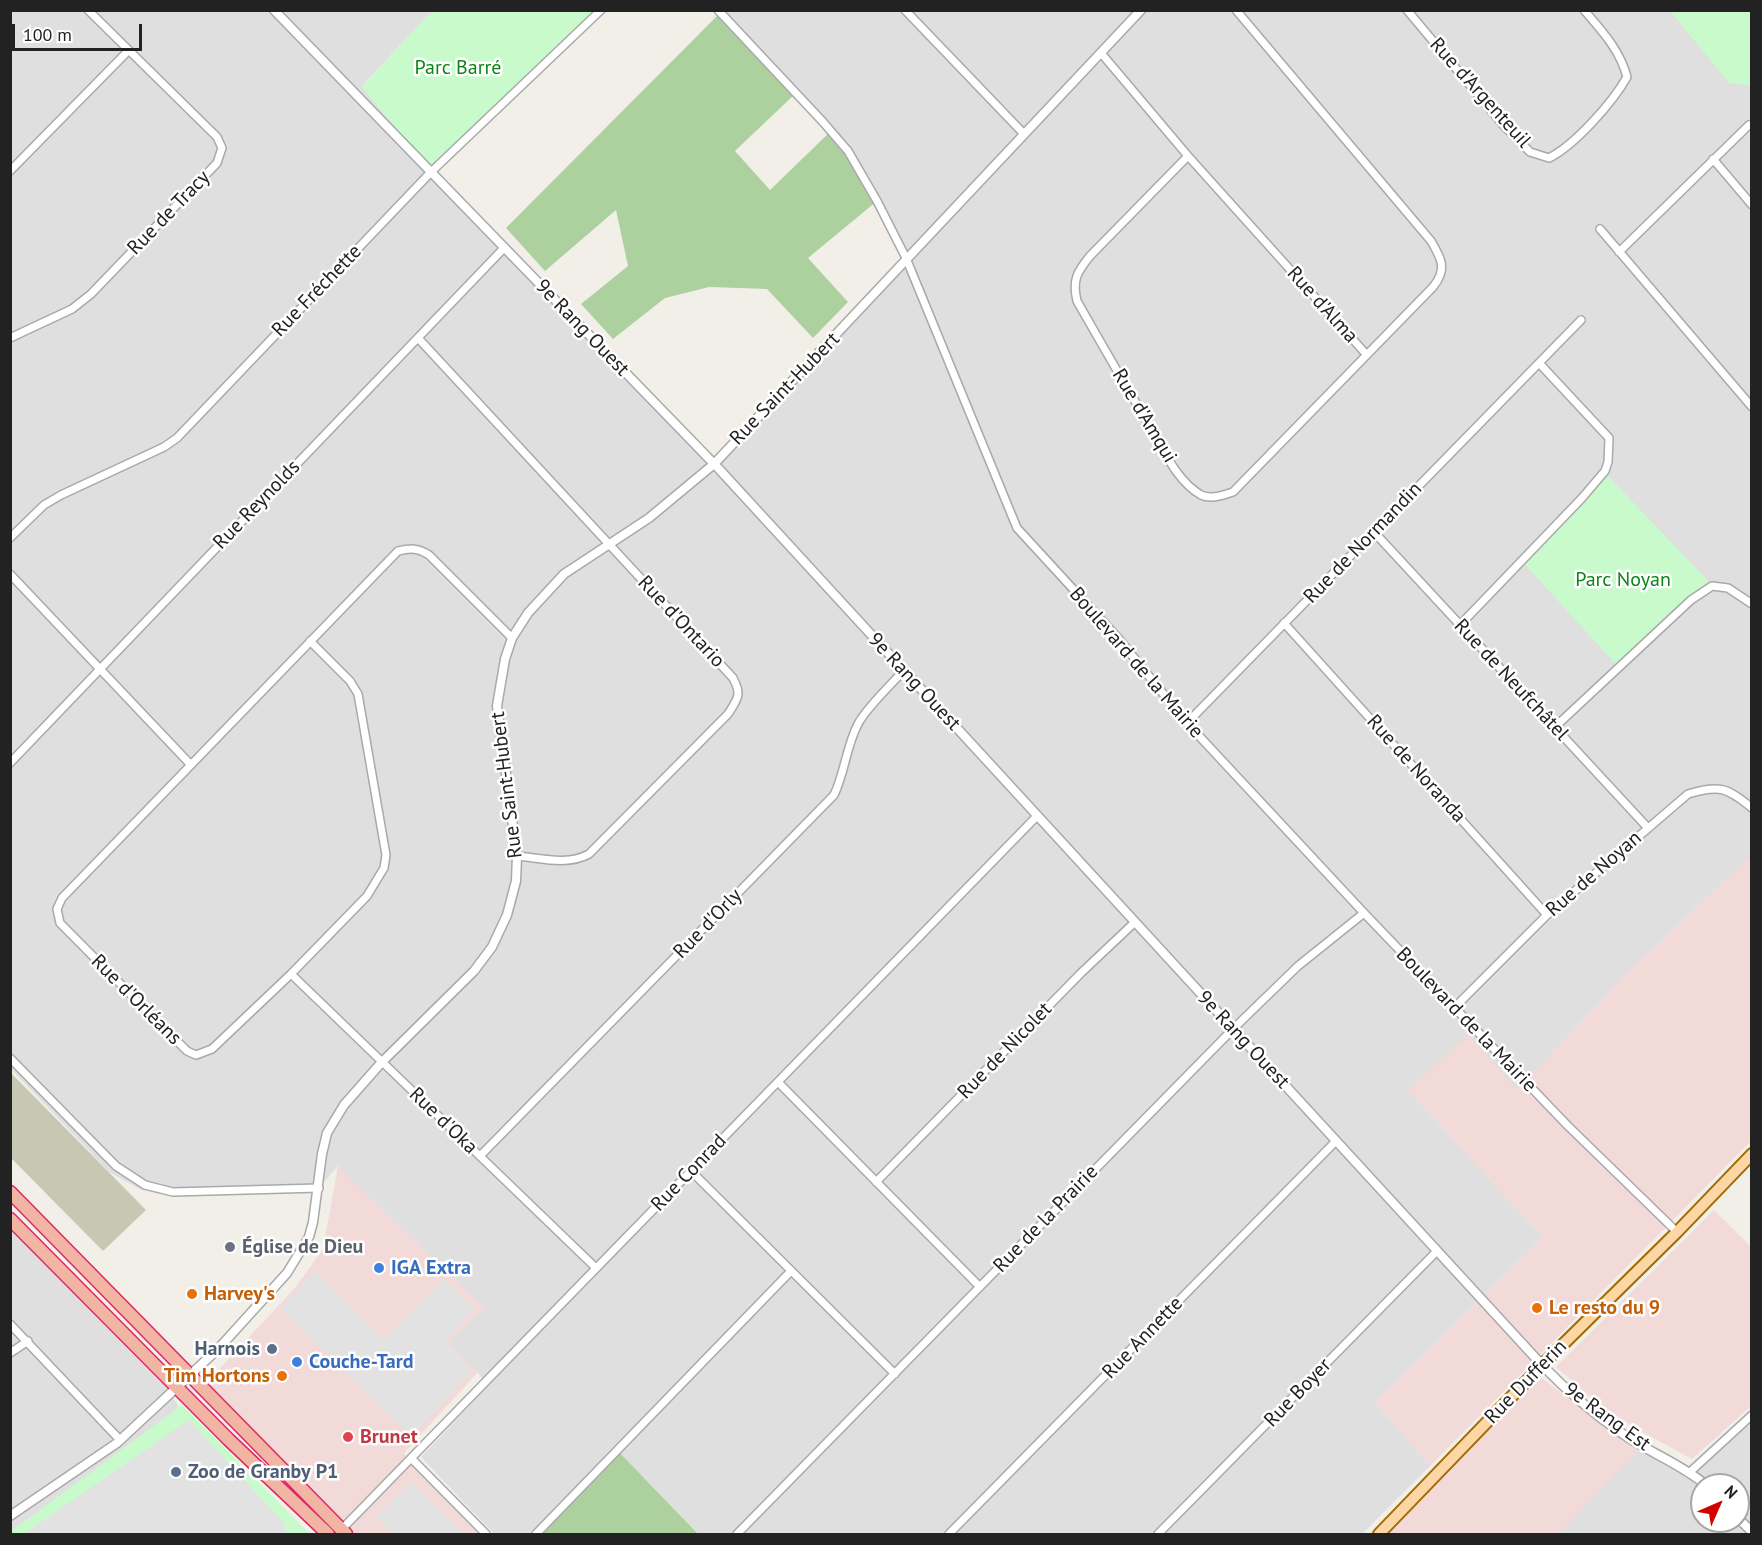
<!DOCTYPE html>
<html>
<head>
<meta charset="utf-8">
<style>
  body { margin:0 }
  #map { position:relative; width:1762px; height:1545px; overflow:hidden; background:#f2efe9; font-family:"PT Sans",sans-serif }
  canvas { display:block }
  .frame { position:absolute; inset:0; border:12px solid #222; pointer-events:none }
  .north { position:absolute; left:1690px; top:1473px; width:60px; height:60px; box-sizing:border-box; background:#fff; border:2px solid #a7a7a7; border-radius:50%; rotate:45deg; font-size:16px; font-weight:700; line-height:24px; text-align:center; color:#222 }
  .north::after { content:''; display:block; margin:auto; width:21px; height:27px; background:#d40000; clip-path:polygon(50% 0,100% 100%,50% 72%,0 100%) }
  .scale { position:absolute; left:12px; top:24px; width:130px; height:27px; box-sizing:border-box; border:3px solid #222; border-top:0; padding-left:8px; font-size:18px; line-height:21px; white-space:nowrap; color:#222; -webkit-text-stroke:4px #fff; paint-order:stroke }
</style>
</head>
<body>
<div id="map">
<canvas width="1762" height="1545"></canvas>
<div class="frame"></div>
<div class="north">N</div>
<div class="scale">100 m</div>
</div>
<script>
const c = document.querySelector('canvas').getContext('2d');
c.lineJoin = 'round';
function fill(path, color) { c.fillStyle = color; c.fill(path, 'evenodd'); }
function stroke(path, color, width, dash) { c.strokeStyle = color; c.lineWidth = width; c.lineCap = dash ? 'butt' : 'round'; c.setLineDash(dash || []); c.stroke(path); }
function drawText(font, color, halo, rows, align = 'center') {
  c.font = font + ' "PT Sans",sans-serif'; c.lineWidth = 5; c.setLineDash([]); c.textBaseline = 'middle'; c.strokeStyle = halo; c.fillStyle = color; for (const [text, x, y, turn = 0] of rows) {
    c.save(); c.translate(x, y); c.rotate((+turn || 0) * Math.PI / 180); c.textAlign = isNaN(turn) ? turn : align; if (halo) c.strokeText(text, 0, 0); c.fillText(text, 0, 0); c.restore();
  }
}
const residential = new Path2D(`
  M11,11h421l-70,75 69,86 283,291 131,-132 61,-73 -58,-107 -130,-140h1033v851l-3,-3 -123,116 -107,115h-110l135,147 -168,165 55,64 -68,68h-664l-80,-83 -83,83h-41l-73,-77 68,-72 -40,-42 -111,-177 -19,22 -149,8 -29,-6 -32,-18 -98,-103z
  M10,1229l161,164 9,17 -170,122z
  M1751,1422v112h-196l83,-83 61,19zM1702,1485h36v36h-36z`);
const commercial = new Path2D(`
  M1748,859l4,3 -1,279 -321,325 -55,-64 168,-165 -135,-147 60,-55 50,55 107,-115z
  M338,1166l146,142 -35,35 29,29 -74,81 77,81h-127l-151,-148 92,-98 28,-39z
  M1714,1210l37,37v159l-59,53 -57,-31 -41,-28 -38,-33z
  M1539,1376l99,75 -79,83h-170z`);
const construction = new Path2D(`
  M11,1073l135,137 -43,41 -92,-93z`);
const forest = new Path2D(`
  M720,13l76,80 -61,58 35,39 61,-59 46,70 -69,57 40,44 -35,36 -46,-49 -58,-2 -44,11 -52,41 -32,-35 47,-38 -12,-56 -71,61 -39,-43z
  M618,1451l80,83h-163z`);
const park = new Path2D(`
  M432,11h169l-170,161 -69,-85z
  M1670,11h81v75l-22,-3z
  M1608,476l103,108 -92,84 -99,-109z
  M182,1405l128,129h-299l-1,-2z`);
const parking = new Path2D(`
  M315,1271l68,67 62,-59 30,31 -30,31 28,29 -62,67 -130,-129z
  M189,1420l96,104v10h-261z
  M411,1482l53,52h-25l-3,-2 -3,2h-39l-18,-17z`);
const minor = new Path2D(`
  M718,10l105,112 25,29 29,50 29,57 111,270 101,110 69,85 177,190 203,212 110,107
  M905,10l119,124
  M1407,10l98,117 25,25 19,6c26,-13 64,-56 78,-81 -7,-27 -25,-46 -43,-67
  M1101,53l87,103 178,198
  M1188,156l-98,100c-13,16 -18,24 -13,45 23,40 46,81 70,120 15,25 28,59 54,74 10,5 22,0 32,-3l200,-205c15,-18 8,-29 -2,-46l-195,-231
  M1713,159l39,46
  M10,171l118,-120
  M1600,229l152,178
  M1619,252l130,-127
  M10,338l62,-29 19,-15 126,-131 5,-15 -5,-11 -129,-127
  M418,338l315,340c9,17 5,20 -5,36l-139,140c-22,12 -48,4 -72,2
  M1374,532l274,296
  M10,538l34,-33 17,-10 103,-48 13,-9 254,-266 170,-162
  M10,574l181,191
  M1284,623l263,292
  M1460,625l122,-127 23,-27 3,-9 1,-24 -70,-75
  M310,641l40,40 8,13 28,161 -2,13 -17,28 -76,78 -79,75 -16,6 -9,-4 -127,-128 -3,-14 5,-11 336,-347c13,-3 20,-3 31,4l83,83
  M1187,723l394,-403
  M1555,727l136,-127 21,-14 16,2 24,16
  M10,763l494,-515
  M291,974l305,294
  M1454,1008l93,-93 141,-121c32,-10 39,-6 64,14
  M10,1058l106,108 29,19 28,7 146,-4
  M778,1082l202,205
  M480,1156l354,-361c11,-23 12,-48 24,-71 8,-16 33,-39 46,-54
  M691,1171l204,203
  M876,1182l205,-209 54,-51
  M10,1324l110,116
  M10,1353l18,-12
  M411,1458l75,76
  M1690,1472l62,-57
  M341,1530l696,-714
  M536,1534l255,-263
  M737,1534l496,-505 65,-63 66,-53
  M949,1534l387,-393
  M1158,1534l279,-283`);
const tertiary = new Path2D(`
  M274,10l445,459 823,896c24,25 52,49 81,69 27,19 58,30 83,51
  M10,1516l107,-73 102,-95 68,-75 22,-36 4,-15 9,-68 5,-21 17,-28 37,-42 93,-92 18,-24 15,-32 9,-34 1,-25 -20,-150 8,-47 7,-21 16,-25 36,-39 85,-56 65,-54 427,-454
  M1738,1518l14,14`);
const primary = new Path2D(`
  M1379,1534l163,-169 135,-133 75,-78`);
const trunk = new Path2D(`
  M10,1192l336,342
  M10,1219l219,221 99,94`);
const markers = [
  [230,1247,6,"#6b7280"],
  [379,1268,6,"#3f7fe0"],
  [192,1294,6,"#e8710a"],
  [1537,1308,6,"#e8710a"],
  [272,1349,6,"#5c6f8a"],
  [297,1362,6,"#3f7fe0"],
  [282,1376,6,"#e8710a"],
  [348,1437,6,"#e0444e"],
  [176,1472,6,"#5c6f8a"]
];
const parkNames = [
  ["Parc Barré",458,68],
  ["Parc Noyan",1623,580]
];
const streetNames = [
  ["Rue d'Argenteuil",1480,93,48],
  ["Rue de Tracy",169,213,-46],
  ["Rue Fréchette",317,291,-46],
  ["Rue d'Alma",1322,305,48],
  ["9e Rang Ouest",582,328,46],
  ["Rue Saint-Hubert",785,389,-46],
  ["Rue d'Amqui",1144,416,59],
  ["Rue Reynolds",257,505,-46],
  ["Rue de Normandin",1363,543,-46],
  ["Rue d'Ontario",681,622,47],
  ["Boulevard de la Mairie",1136,663,49],
  ["Rue de Neufchâtel",1511,680,47],
  ["9e Rang Ouest",914,682,47],
  ["Rue de Noranda",1416,769,48],
  ["Rue Saint-Hubert",507,785,-97],
  ["Rue de Noyan",1594,874,-41],
  ["Rue d'Orly",708,924,-46],
  ["Rue d'Orléans",136,1000,45],
  ["Boulevard de la Mairie",1466,1020,46],
  ["9e Rang Ouest",1243,1040,47],
  ["Rue de Nicolet",1005,1051,-46],
  ["Rue d'Oka",443,1121,44],
  ["Rue Conrad",689,1173,-46],
  ["Rue de la Prairie",1046,1219,-46],
  ["Rue Annette",1143,1338,-46],
  ["Rue Dufferin",1526,1382,-46],
  ["Rue Boyer",1298,1393,-46],
  ["9e Rang Est",1607,1417,36]
];
const worshipNames = [
  ["Église de Dieu",242,1247]
];
const shopNames = [
  ["IGA Extra",391,1268],
  ["Couche-Tard",309,1362]
];
const foodNames = [
  ["Harvey's",204,1294],
  ["Le resto du 9",1549,1308],
  ["Tim Hortons",270,1376,"right"]
];
const serviceNames = [
  ["Harnois",260,1349],
  ["Zoo de Granby P1",188,1472,"left"]
];
const healthNames = [
  ["Brunet",360,1437]
];
fill(residential, '#e0dfdf');
fill(commercial, '#f2dad9');
fill(construction, '#c7c7b4');
fill(forest, '#add19e');
fill(park, '#c8facc');
fill(parking, '#e2e2e2');
stroke(minor, '#a9a9a9', 10);
stroke(tertiary, '#a9a9a9', 11);
stroke(primary, '#a06b00', 14);
stroke(trunk, '#dc2a67', 15);
stroke(minor, '#fff', 7);
stroke(tertiary, '#fff', 8);
stroke(primary, '#fcd6a4', 10);
stroke(trunk, '#f2b4a3', 12);
for (const [x, y, r, color] of markers) { const dot = new Path2D(); dot.arc(x, y, r, 0, 2 * Math.PI); c.fillStyle = color; c.fill(dot); stroke(dot, '#fff', 2); }
drawText('20px', '#0c8416', '#fff', parkNames);
drawText('20px', '#222', '#fff', streetNames);
drawText('bold 20px', '#5b616d', '#fff', worshipNames, 'left');
drawText('bold 20px', '#366cbe', '#fff', shopNames, 'left');
drawText('bold 20px', '#c56008', '#fff', foodNames, 'left');
drawText('bold 20px', '#4e5e75', '#fff', serviceNames, 'right');
drawText('bold 20px', '#be3a42', '#fff', healthNames, 'left');
</script>
</body>
</html>
